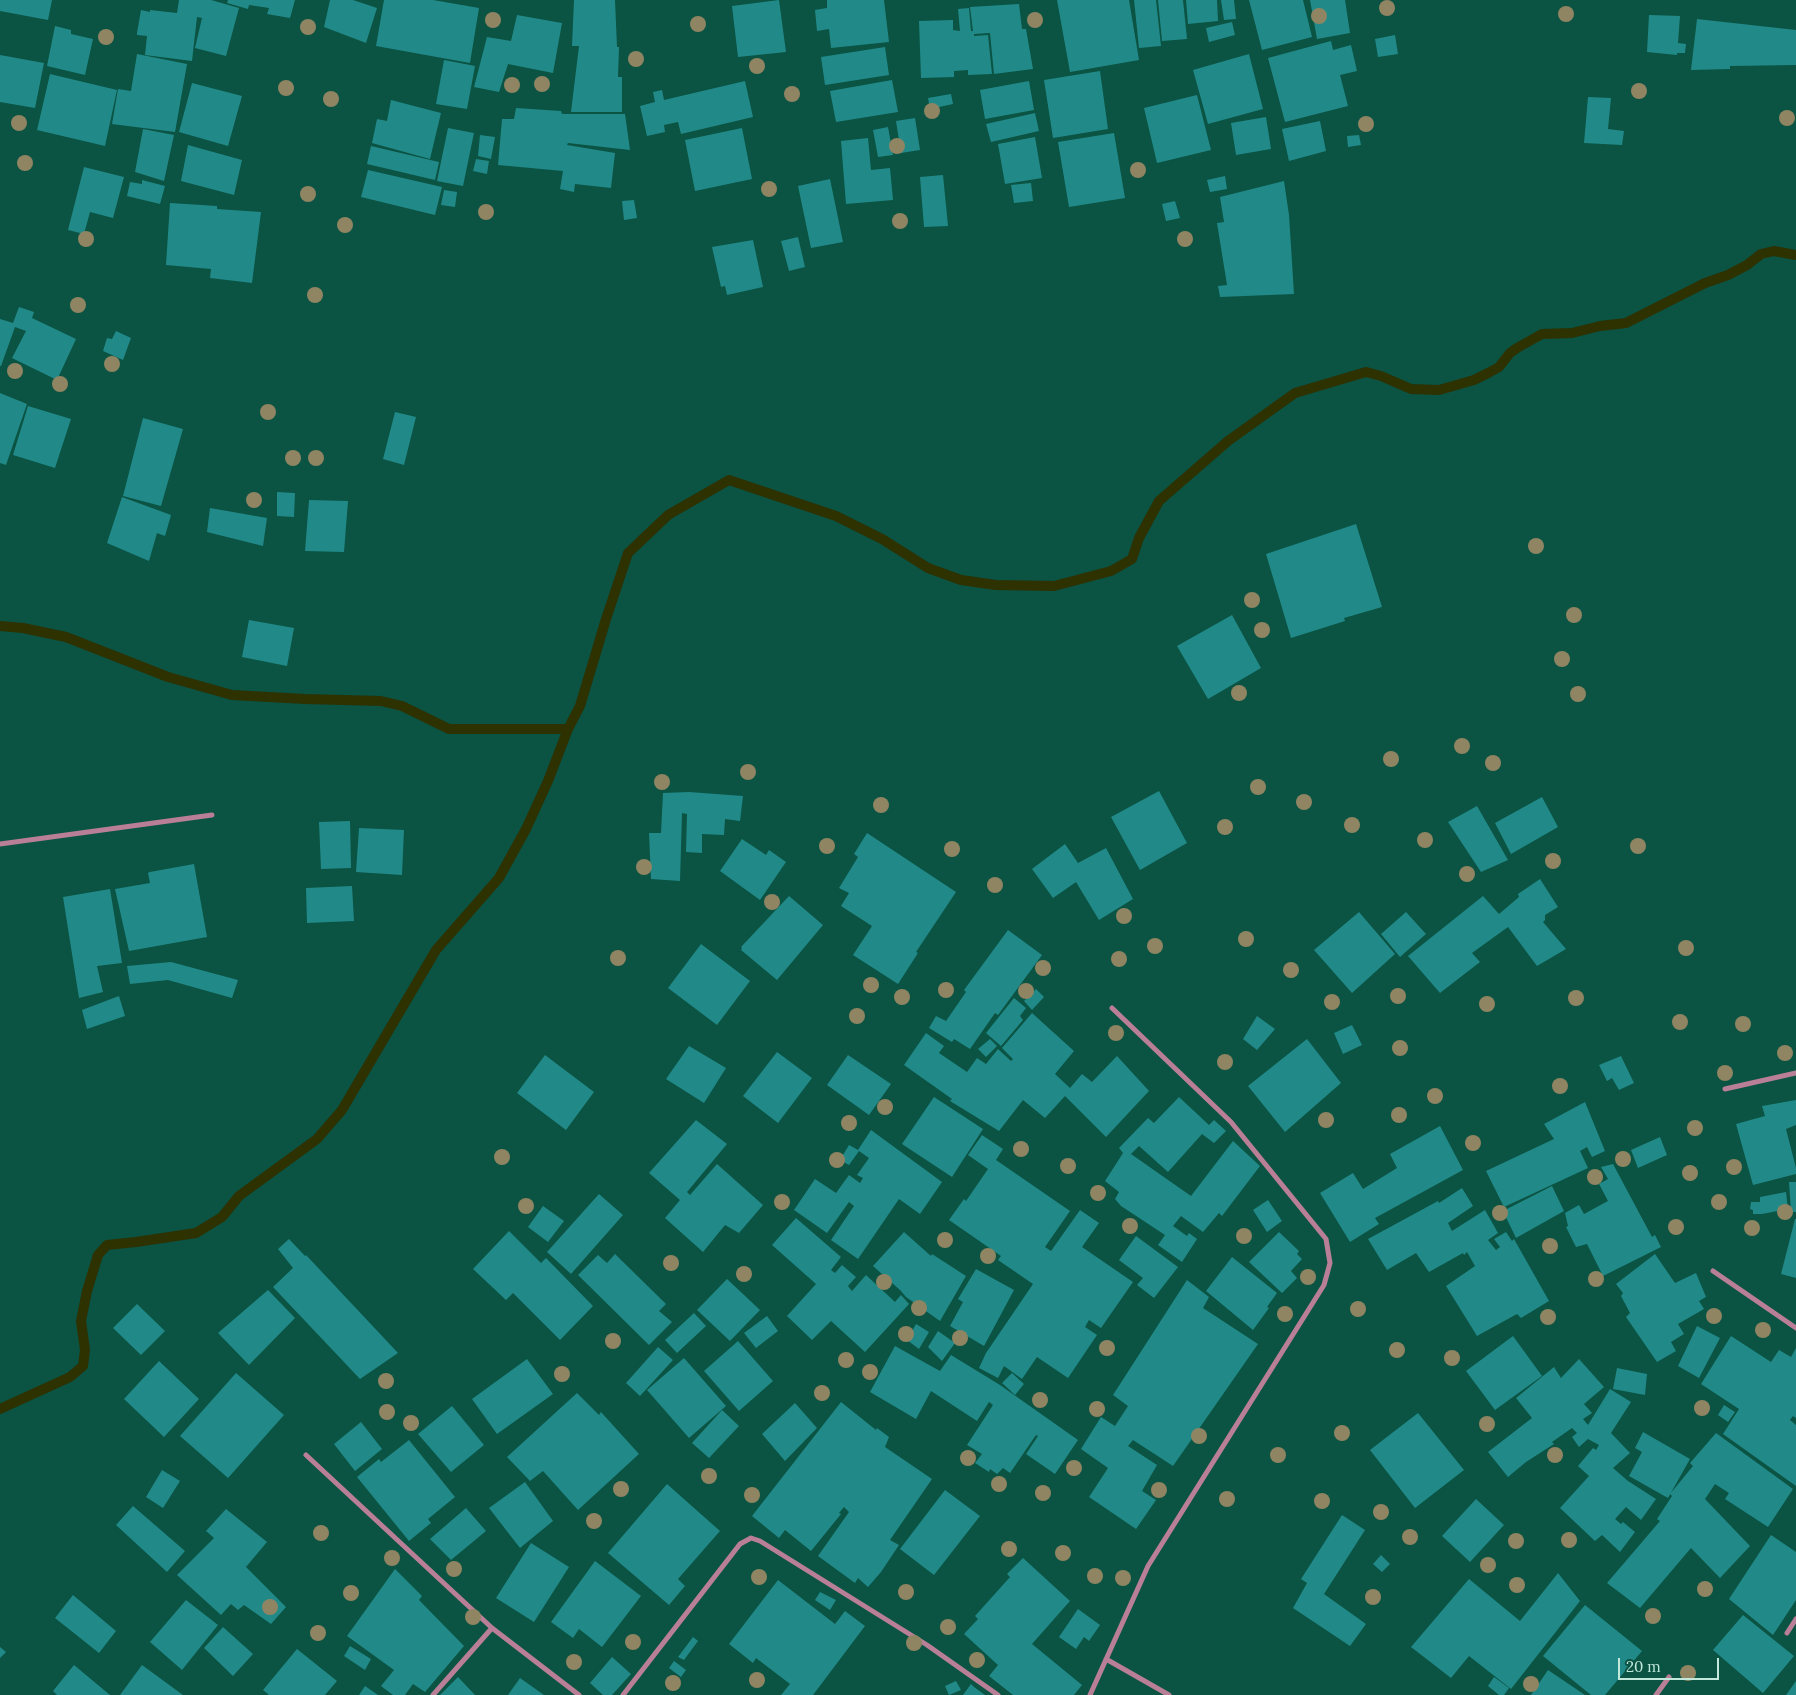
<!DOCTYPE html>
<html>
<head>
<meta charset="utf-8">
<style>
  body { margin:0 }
  #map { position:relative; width:1796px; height:1695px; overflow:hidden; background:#0b5343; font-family:Lora,serif }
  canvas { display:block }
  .scale { position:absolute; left:1618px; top:1658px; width:101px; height:22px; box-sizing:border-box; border:2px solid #c1e8db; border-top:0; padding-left:6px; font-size:15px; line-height:18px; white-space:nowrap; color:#c1e8db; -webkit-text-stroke:4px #0b5343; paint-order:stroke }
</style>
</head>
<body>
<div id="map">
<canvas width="1796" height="1695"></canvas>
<div class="scale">20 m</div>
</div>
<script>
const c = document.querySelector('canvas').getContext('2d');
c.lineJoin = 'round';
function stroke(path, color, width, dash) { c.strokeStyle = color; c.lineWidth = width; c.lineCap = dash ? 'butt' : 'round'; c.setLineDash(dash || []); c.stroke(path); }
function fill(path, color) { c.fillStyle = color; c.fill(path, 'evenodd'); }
const stream = new Path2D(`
  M0,626l23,2 43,9 102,40 64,18 73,4 76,2 21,5 47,23h119
  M0,1409l70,-32 13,-11 2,-16 -4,-29 6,-30 11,-36 9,-10 29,-3 60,-9 26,-16 17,-21 78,-57 25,-29 94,-160 63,-72 27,-49 22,-48 20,-52 12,-23 26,-87 22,-66 40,-38 61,-35 107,36 46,23 46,29 33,12 35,5 58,1 57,-15 21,-12 7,-21 20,-37 69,-60 67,-48 71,-21 15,4 30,13 28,1 35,-10 16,-8 9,-5 11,-14 7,-5 25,-14 30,-1 28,-7 26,-3 79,-40 23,-8 19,-10 14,-11 13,-3 22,4`);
const building = new Path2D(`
  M0,0h52l-4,20 -48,-9z
  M179,0h32l28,8 -13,48 -31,-8 7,-30 -5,-1 -5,44 -47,-6 2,-19 -10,-1v-2l4,-23 9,2v-2l27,3z
  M228,0h67l-5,18 -23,-4 2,-6 -20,-3 -1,4 -21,-6z
  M330,0h23l24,8 -11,35 -42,-16z
  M384,0h49l46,8 -9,55 -94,-17z
  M574,0h41l2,47h2l-1,30h4v35h-51l8,-66h-7z
  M779,0l7,52 -48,5 -6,-51z
  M827,0h57l5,42 -58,6 -2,-19 -12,2 -2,-21 12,-2z
  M1057,0h72l10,60 -69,12z
  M1134,0h22l5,46 -22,2z
  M1158,0h25l4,39 -25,2z
  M1186,0h31l1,21 -30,3z
  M1221,0h13l2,19 -12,1z
  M1249,0h54l9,37 -50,13z
  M1310,0h35l5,33 -33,6z
  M1019,4l3,25h4l7,40 -39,5 -4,-41 -16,1v2l14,-1 4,39 -24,1v-5l-14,1v6l-33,1 -2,-57 34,-1v10l7,1 -2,-22 11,-1 2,23h2l-3,-24z
  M517,15l45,8 -9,50 -45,-9 -9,28 -25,-5 13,-50 24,4z
  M1649,15l31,1 -2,27 8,1 -1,9h-8v2l-30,-3z
  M1697,19l99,11v35l-66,1v3l-39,1z
  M1232,22l3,13 -26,7 -3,-14z
  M55,26l16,4v4l22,5 -8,36 -38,-9z
  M1395,35l3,19 -20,3 -3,-18z
  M1331,41l2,9 18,-5 6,26 -17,4 8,31 -63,16 -17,-64z
  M885,47l4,28 -64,10 -4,-28z
  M137,54l50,10 -12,68 -63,-8 6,-35 13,2z
  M1249,54l14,55 -55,15 -15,-54z
  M0,55l44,8 -9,45 -35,-6z
  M444,60l31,6 -8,43 -31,-5z
  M1100,71l8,58 -55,9 -9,-58z
  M50,74l67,16 -12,56 -68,-16z
  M892,80l6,32 -62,10 -6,-31z
  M745,81l8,36 -72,17 -3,-12 -14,3 1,7 -18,4 -7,-30 15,-4 -2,-10 9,-2 2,10z
  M1029,81l5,29 -49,9 -5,-29z
  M192,83l50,13 -14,50 -49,-14z
  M951,94l2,10 -23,5 -2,-11z
  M1197,95l14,55 -54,13 -13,-55z
  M1588,97l23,1 -3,31 16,2 -2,14 -38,-2z
  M391,100l50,13 -11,46 -58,-16 5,-24 10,2z
  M516,108l45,3 1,3h63l5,36 -62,-7 -1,2 48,8 -4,35 -36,-4 -1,8 -14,-3 3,-18 -65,-6 4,-46h12z
  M1035,113l4,18 -48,11 -5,-18z
  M1266,117l5,32 -35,6 -5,-32z
  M915,118l5,32 -19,3 -5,-32z
  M1320,121l6,30 -37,10 -7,-32z
  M888,127l5,28 -15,2 -5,-27z
  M448,128l26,5 -11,53 -26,-5z
  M742,128l10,51 -57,12 -10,-51z
  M143,129l31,6 -10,46 -29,-9z
  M1114,133l11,65 -56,9 -11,-65z
  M480,135l15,2 -4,22 -13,-3z
  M1359,135l2,10 -13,2 -1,-11z
  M1035,137l7,41 -37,6 -7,-40z
  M868,138l3,32 19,-2 3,32 -47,4 -5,-63z
  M188,145l54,15 -8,35 -53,-14z
  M371,146l68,16 -4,18 -68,-16z
  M476,159l13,2 -2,13 -14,-3z
  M84,167l40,10 -11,41 -23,-6 -6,22 -16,-4z
  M368,170l74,17 -7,28 -74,-18z
  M943,175l5,51 -24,1 -4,-50z
  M1225,176l2,13 -17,3 -3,-12z
  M830,179l13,63 -32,6 -13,-62z
  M142,180l23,6 -5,18 -33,-8 3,-14 12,2z
  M1284,181l5,34 5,79 -74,3 -2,-11 9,-1 -10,-62 7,-1 -4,-25z
  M1031,183l2,18 -19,2 -3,-18z
  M444,190l13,2 -2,15 -14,-2z
  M634,200l3,18 -13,2 -2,-19z
  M1175,201l5,17 -14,3 -4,-17z
  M170,203l47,3v3l44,3 -9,71 -42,-5 1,-9 -45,-4z
  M798,237l7,30 -16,4 -8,-30z
  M753,240l10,47 -36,8 -2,-9 -4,1 -9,-40z
  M19,307l15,5 -2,6 44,21 -19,41 -45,-22 14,-27 -11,-4 -14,39h-1v-47l13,4z
  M116,331l15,7 -8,22 -20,-9 4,-13 5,1z
  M0,393l27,11 -21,61 -6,-2z
  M28,406l43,13 -16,49 -42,-13z
  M395,412l21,5 -12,48 -21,-6z
  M143,418l40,11 -22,77 -38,-10z
  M277,492l18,1 -1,24 -17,-1z
  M122,497l49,18 -6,21 -8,-3 -8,28 -42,-18z
  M309,500l39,1 -4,51 -39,-1z
  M210,508l57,10 -4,28 -56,-14z
  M1356,524l26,83 -38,11 1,3 -54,17 -25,-84z
  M1232,615l29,53 -53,31 -31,-53z
  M249,620l45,8 -7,38 -45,-9z
  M1159,791l28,52 -47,27 -29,-53z
  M689,792l54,4 -3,25 -15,-2 -1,16 -22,-1v19l-16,-1 1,-38 -5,-1 -2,68 -29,-2 -2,-46h12l2,-40z
  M1542,797l16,30 -47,27 -16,-31z
  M1477,806l31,54 -27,12 -33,-50z
  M350,821l1,47 -30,1 -2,-47z
  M359,828l45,2 -2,45 -46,-3z
  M867,833l89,59 -40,60 2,1 -20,31 -45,-29 19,-29 -31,-20 8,-13 -10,-5 19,-31 -4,-3z
  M742,839l24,16 3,-5 17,12 -26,38 -40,-29z
  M1065,844l13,19 28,-15 27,51 -34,21 -23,-38 -23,16 -21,-29z
  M194,864l13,73 -78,14 -14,-62 35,-6 -2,-10 2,-1z
  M1540,879l18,28 -13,8v5l-2,2 23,27 -29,17 -29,-39 -36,26 8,9 -40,31 -32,-37 75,-60 16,18 20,-17 -1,-3z
  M352,886l2,35 -47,2 -1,-35z
  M110,889l12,74 -25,3 6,26 -24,6 -16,-101z
  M789,896l34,29 -46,55 -36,-30 1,-2 -1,-1z
  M1359,912l36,42 -43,39 -38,-43z
  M1406,912l20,22 -26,23 -19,-23z
  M1008,930l34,25 -44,60 -3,-2 -25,36 -16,-10 -2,3 -23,-14 7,-12 10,5 20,-29 -2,-2z
  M701,944l49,37 -33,44 -49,-37z
  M171,962l67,18 -6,18 -64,-18 -38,4 -3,-18z
  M1036,989l8,8 -12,13 -8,-9z
  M119,996l6,20 -38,13 -5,-19z
  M1014,998l12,10 -6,8 3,4 -22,26 -15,-13z
  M1032,1013l42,38 -19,23 15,14 12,-14 10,8 25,-26 32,35 -43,46 -41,-41 -20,22 -22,-18 -24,31 -49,-30 2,-2 -48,-34 22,-32 18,13 -5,7 28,19 10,-14 9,6 12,-15 13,12 2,-2 -11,-11z
  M1257,1016l18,13 -18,21 -14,-11z
  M1352,1025l10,20 -19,9 -9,-21z
  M990,1039l7,7 -11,11 -8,-8z
  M1307,1039l34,44 -56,49 -37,-46z
  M689,1046l37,22 -22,35 -38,-24z
  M777,1052l35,26 -34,45 -35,-27z
  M545,1055l49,37 -28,38 -49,-37z
  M848,1055l43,29 -22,31 -42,-30z
  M1621,1056l13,27 -15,7 -7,-12 -5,3 -8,-16z
  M934,1097l49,32 -31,48 -50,-33z
  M1179,1097l30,28 5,-5 12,11 -12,12 -12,-9 -34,38 -29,-26 -8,8 60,42 42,-55 27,25 -38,50 -3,-3 -16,19 -22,-16 -8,10 14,10 2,-3 8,6 -15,23 -24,-17 7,-10 -44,-29 -6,-7 4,-7 -14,-11 18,-28 -4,-5 29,-30 6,5z
  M1796,1100v25l-10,4 10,39v6l-43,11 -17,-61 29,-8 -3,-10z
  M1585,1102l20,49 -13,6 -5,-10 -7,4 8,17 -84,39 -18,-36 68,-32 -10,-15z
  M696,1120l31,24 -40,48 3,3 27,-31 46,41 -24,28 -14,-8 -22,27 -38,-34 15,-18 -31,-27z
  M1440,1126l23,44 -88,48 4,6 -29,18 -30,-49 33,-20 10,16 34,-21 -7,-14z
  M871,1130l71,52 -22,32 -21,-15 -41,60 -27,-19 23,-34 -5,-4 -22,31 -33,-23 21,-31 21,14 13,-18 11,8 3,-5 -6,-3 12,-17 -10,-7 -10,14 -9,-5 9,-15 9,5z
  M982,1135l21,14 -7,11 74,51 -25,36 6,4 29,-41 19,13 -17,24 51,35 -32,46 -12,-8 -4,7 12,8 -29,43 -31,-21 -15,22 -18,-13 -6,12 -19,-10 7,-15 47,-69 -35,-24 3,-4 -52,-36 15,-21 2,2 22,-32 -20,-14z
  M1660,1137l7,18 -29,13 -7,-18z
  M1613,1164l39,73 3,-2 6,12 -58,29 -16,-32 -11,3 -10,-20 2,-1 -3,-13 14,-8 5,9 24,-13 -9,-17 9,-5 -7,-12z
  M1789,1182h7v30h-5z
  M1552,1186l12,25 -48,27 -13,-27z
  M1462,1188l11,18 -25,17 4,8 33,-21 13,23 -10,7 8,10 4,-3 -6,-8 12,-7 6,9 2,-2 35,62 -28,17 -4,-4 -40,22 -31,-50 29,-20 -8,-14 -3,3 -1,-2 -34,19 -13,-19 -29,17 -19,-31 70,-38 1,2z
  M1786,1192l2,17 -26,5h-9v-4l-3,-1 1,-7h9v-5z
  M599,1194l24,21 -52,59 -24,-22z
  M1268,1200l14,21 -15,11 -14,-22z
  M543,1206l21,15 -16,21 -20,-15z
  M796,1218l45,39 -10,13 4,3 7,-8 14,12 -8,9 4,5 14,-16 29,27 6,-7 8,9 -44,48 -34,-31 -19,19 -25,-24 29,-32 -44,-39z
  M1795,1219h1v59l-15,-4z
  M509,1231l32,32 5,-5 47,48 -33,34 -47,-47 -7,7 -33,-31z
  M904,1232l27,24 1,-2 34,22 -26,45 -34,-24 -6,-7 -27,-24z
  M1279,1232l20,19 -2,3 5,5 -11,12 6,7 -15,15 -33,-31z
  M1136,1236l42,31 -24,31 -17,-13 6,-7 -24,-18z
  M289,1239l16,17 1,-1 92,98 -38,26 -87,-92 20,-19 -15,-19z
  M615,1254l51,50 -7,7 13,11 -23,23 -71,-70 20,-20 9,8z
  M1655,1254l20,29 21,-10 10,24 -7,4 5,8 -26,15 6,10 -13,8 5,9 -19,11 -31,-45 4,-4 -9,-17 2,-3 -7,-9z
  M1232,1257l45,36 -10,14 2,1 -16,22 -47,-39z
  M976,1269l38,21 -30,56 -34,-20 13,-24 -5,-3z
  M727,1279l33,31 -30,31 -33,-31z
  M1187,1280l22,17 -6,11 55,36 -85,122 -40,-26 -5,6 29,19 -15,26 14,9 -20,29 -47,-32 19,-29 -27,-19 20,-32 14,9 13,-20 -15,-11z
  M268,1290l27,28 -46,47 -31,-32z
  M137,1304l28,27 -24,24 -28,-27z
  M694,1313l12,13 -29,27 -12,-13z
  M767,1316l11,15 -22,17 -12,-15z
  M916,1324l13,8 -10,17 -12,-9z
  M1697,1326l23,12 -21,40 -21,-12z
  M938,1331l17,12 -13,18 -14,-14z
  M1513,1336l29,40 -47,34 -29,-39z
  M1731,1336l40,26 8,-12 12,7 5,-9v70l-3,-2 -3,4 6,5v61l-73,-52 16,-25 -38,-25z
  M738,1341l35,40 -34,30 -35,-40z
  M895,1346l45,25 11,-16 49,30 78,55 -23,34 -29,-20 12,-18 -2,-1 -26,38 -7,-5 -6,6 -7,-5 -1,3 -14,-9 7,-9 -15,-9 26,-40 -4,-3 -12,19 -46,-30 -15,28 -46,-27z
  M658,1347l15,13 -33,36 -14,-13z
  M684,1358l42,48 -37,32 -42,-48z
  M527,1359l26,35 -56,40 -25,-35z
  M1579,1359l25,28 -20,17 8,9 -9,6 5,6 22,-36 21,13 -20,31 19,20 -17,15 15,13 28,18 -15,21 -15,-13 -11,12 6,5 2,-2 12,10 -15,20 -18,-17 -7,6 -35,-33 29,-32 -11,-10 15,-18 3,2 3,-5 -11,-6 -9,8 -7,-10 5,-4 -5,-5 -20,14 2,2 -28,18 -18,15 -20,-25 44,-34 -16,-20 38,-31 7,11z
  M159,1361l40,38 -35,38 -40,-38z
  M1617,1368l30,6 -2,21 -32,-6z
  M236,1373l48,42 -56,63 -48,-42z
  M1012,1373l12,11 -9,11 -13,-12z
  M577,1393l22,22 2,-3 38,42 -61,56 -35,-39 -13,10 -23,-24z
  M841,1402l35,28 1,-2 12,9 -4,10 47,32 -42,61 9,5 -18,27 -13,15 -10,-9 -3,5 -37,-27 31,-44 -5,-5 -5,6 2,1 -30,37 -26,-21 -6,8 -27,-22z
  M795,1403l22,25 -32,33 -23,-27z
  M1724,1405l11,7 -7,10 -10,-7z
  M452,1406l32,39 -33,27 -33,-38z
  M722,1410l17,16 -30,32 -17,-15z
  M1418,1413l46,57 -49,38 -45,-58z
  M361,1422l21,27 -27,22 -21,-27z
  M1643,1432l47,27 -22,39 -39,-22 13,-24 -7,-4z
  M1716,1433l77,56 -25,38 -43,-28 4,-6 -14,-9 -10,15 45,47 -30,32 -29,-30 -51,60 -33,-25 53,-62 -3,-2 15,-23 -2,-2 23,-28 -3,-3z
  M409,1440l46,57 -27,22 3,4 -22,18 -52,-64 22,-18 2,3z
  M162,1470l18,11 -17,27 -17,-11z
  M525,1482l28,39 -33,27 -31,-40z
  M667,1484l53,47 -42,48 7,7 -16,19 -61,-52z
  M945,1490l35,26 -46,59 -34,-26z
  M1476,1499l28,26 -34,37 -28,-26z
  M133,1506l52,45 -18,21 -51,-47z
  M466,1508l20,23 -35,29 -21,-21z
  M226,1509l41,33 -21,25 40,40 -15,17 -27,-19 -6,5 -7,-6 -10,11 -44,-40 37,-37 -8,-7z
  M1342,1515l23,15 -41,64 42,30 -16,22 -57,-38 14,-25 -6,-4z
  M1771,1535l25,17v48l-23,35 -44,-36z
  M531,1543l38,24 -35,55 -38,-24z
  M1381,1555l9,9 -8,8 -9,-8z
  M1023,1558l47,43 -38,43 50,41 -8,10h-61l-24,-19 9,-11 -34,-31 14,-15 -3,-3 35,-39 -3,-3z
  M595,1561l46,35 -39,51 -23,-18 -6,9 -22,-16z
  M395,1569l27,27 -3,4 45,46 -39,46 -12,-8 -8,11h-12l-12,-9 13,-16 -47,-34z
  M1558,1573l22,28 -69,88 -42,-33 -18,22 -40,-31 58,-68 51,42z
  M778,1580l57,44 10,-13 20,15 -52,69h-32l9,-11 -34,-26 -3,5 -24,-19z
  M820,1592l16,8 -6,10 -15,-10z
  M73,1595l43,36 -17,22 -44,-35z
  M186,1600l32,25 -36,45 -32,-28z
  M1585,1605l57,46 -37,44h-14l-48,-39z
  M1078,1609l22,16 -11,16 -5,-4 -8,12 -17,-12z
  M1743,1615l51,41 -31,37 -50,-43z
  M223,1627l30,27 -20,22 -29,-28z
  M693,1637l5,4 -14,19 -6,-3z
  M350,1646l21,13 -6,11 -21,-14z
  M0,1647l6,5 -6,6z
  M297,1649l40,32 -12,14h-56l-6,-5z
  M612,1657l19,17 -19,21h-9l-13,-12z
  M674,1661l12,9 -5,7 -12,-9z
  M74,1665l36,30h-53l-4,-4z
  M142,1665l41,30h-63z
  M1548,1670l37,25h-54z
  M458,1677l17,18h-35z
  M1494,1677l15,11 -5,7h-5l-11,-9z
  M520,1678l24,17h-36z
  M956,1681l5,9 -12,5 -4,-9z
  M1796,1681v14h-10z
  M971,1684l3,3 11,8h-22z
  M365,1686l13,9h-19z`);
const minor = new Path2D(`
  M0,844l212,-29
  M1725,1089l71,-16
  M1713,1271l83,57
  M306,1455l186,173 87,67
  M1787,1633l9,-14
  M1106,1659l63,36
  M433,1695l59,-67
  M623,1695l117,-151 11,-6 9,3 167,104 71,50
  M1090,1695l58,-129 176,-281 6,-22 -4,-24 -95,-117 -119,-114
  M1656,1695l13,-18`);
const trees = [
  [1387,8],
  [1566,14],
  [1319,16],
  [493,20],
  [1035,20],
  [698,24],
  [308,27],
  [106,37],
  [636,59],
  [757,66],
  [542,84],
  [512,85],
  [286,88],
  [1639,91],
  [792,94],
  [331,99],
  [932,111],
  [1787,118],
  [19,123],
  [1366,124],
  [897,146],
  [25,163],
  [1138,170],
  [769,189],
  [308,194],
  [486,212],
  [900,221],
  [345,225],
  [86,239],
  [1185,239],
  [315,295],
  [78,305],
  [112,364],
  [15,371],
  [60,384],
  [268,412],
  [293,458],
  [316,458],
  [254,500],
  [1536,546],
  [1252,600],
  [1574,615],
  [1262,630],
  [1562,659],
  [1239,693],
  [1578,694],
  [1462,746],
  [1391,759],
  [1493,763],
  [748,772],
  [662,782],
  [1258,787],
  [1304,802],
  [881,805],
  [1352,825],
  [1225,827],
  [1425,840],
  [827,846],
  [1638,846],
  [952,849],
  [1553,861],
  [644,867],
  [1467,874],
  [995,885],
  [772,902],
  [1124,916],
  [1246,939],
  [1155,946],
  [1686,948],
  [618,958],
  [1119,959],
  [1043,968],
  [1291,970],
  [871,985],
  [946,990],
  [1026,991],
  [1398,996],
  [902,997],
  [1576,998],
  [1332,1002],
  [1487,1004],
  [857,1016],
  [1680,1022],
  [1743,1024],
  [1116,1033],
  [1400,1048],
  [1785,1053],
  [1225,1062],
  [1725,1073],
  [1560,1086],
  [1435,1096],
  [885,1107],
  [1399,1115],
  [1326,1120],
  [849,1123],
  [1695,1128],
  [1473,1143],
  [1021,1149],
  [502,1157],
  [1623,1159],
  [837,1160],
  [1068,1166],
  [1734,1167],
  [1690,1173],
  [1595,1177],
  [1098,1193],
  [782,1202],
  [1719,1202],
  [526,1206],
  [1785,1212],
  [1500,1213],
  [1130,1226],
  [1676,1227],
  [1752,1228],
  [1244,1236],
  [945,1240],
  [1550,1246],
  [988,1256],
  [671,1263],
  [744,1274],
  [1308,1277],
  [1596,1279],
  [884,1282],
  [919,1308],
  [1358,1309],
  [1285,1314],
  [1714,1316],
  [1548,1317],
  [1763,1330],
  [906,1334],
  [960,1338],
  [613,1341],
  [1107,1348],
  [1397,1350],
  [1452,1358],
  [846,1360],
  [870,1372],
  [562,1374],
  [386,1381],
  [822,1393],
  [1040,1400],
  [1702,1408],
  [1097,1409],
  [387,1412],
  [411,1423],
  [1487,1424],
  [1342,1433],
  [1199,1436],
  [1278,1455],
  [1555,1455],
  [968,1458],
  [1074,1468],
  [709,1476],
  [999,1484],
  [621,1489],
  [1159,1490],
  [1043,1493],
  [752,1495],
  [1227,1499],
  [1322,1501],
  [1381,1512],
  [594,1521],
  [321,1533],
  [1410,1537],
  [1569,1540],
  [1516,1541],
  [1009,1549],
  [1063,1553],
  [392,1558],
  [1488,1565],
  [454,1569],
  [1095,1576],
  [759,1577],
  [1123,1578],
  [1517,1585],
  [1705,1589],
  [906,1592],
  [351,1593],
  [1373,1597],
  [270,1607],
  [1653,1616],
  [473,1617],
  [948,1627],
  [318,1633],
  [633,1642],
  [914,1643],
  [977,1660],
  [574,1662],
  [1688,1673],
  [757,1680],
  [673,1683],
  [1531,1684]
];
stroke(stream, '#2e3100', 10);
fill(building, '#218a88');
stroke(minor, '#b97f97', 5);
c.fillStyle = '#908562';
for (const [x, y] of trees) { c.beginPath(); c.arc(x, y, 8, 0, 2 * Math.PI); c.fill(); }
</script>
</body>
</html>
